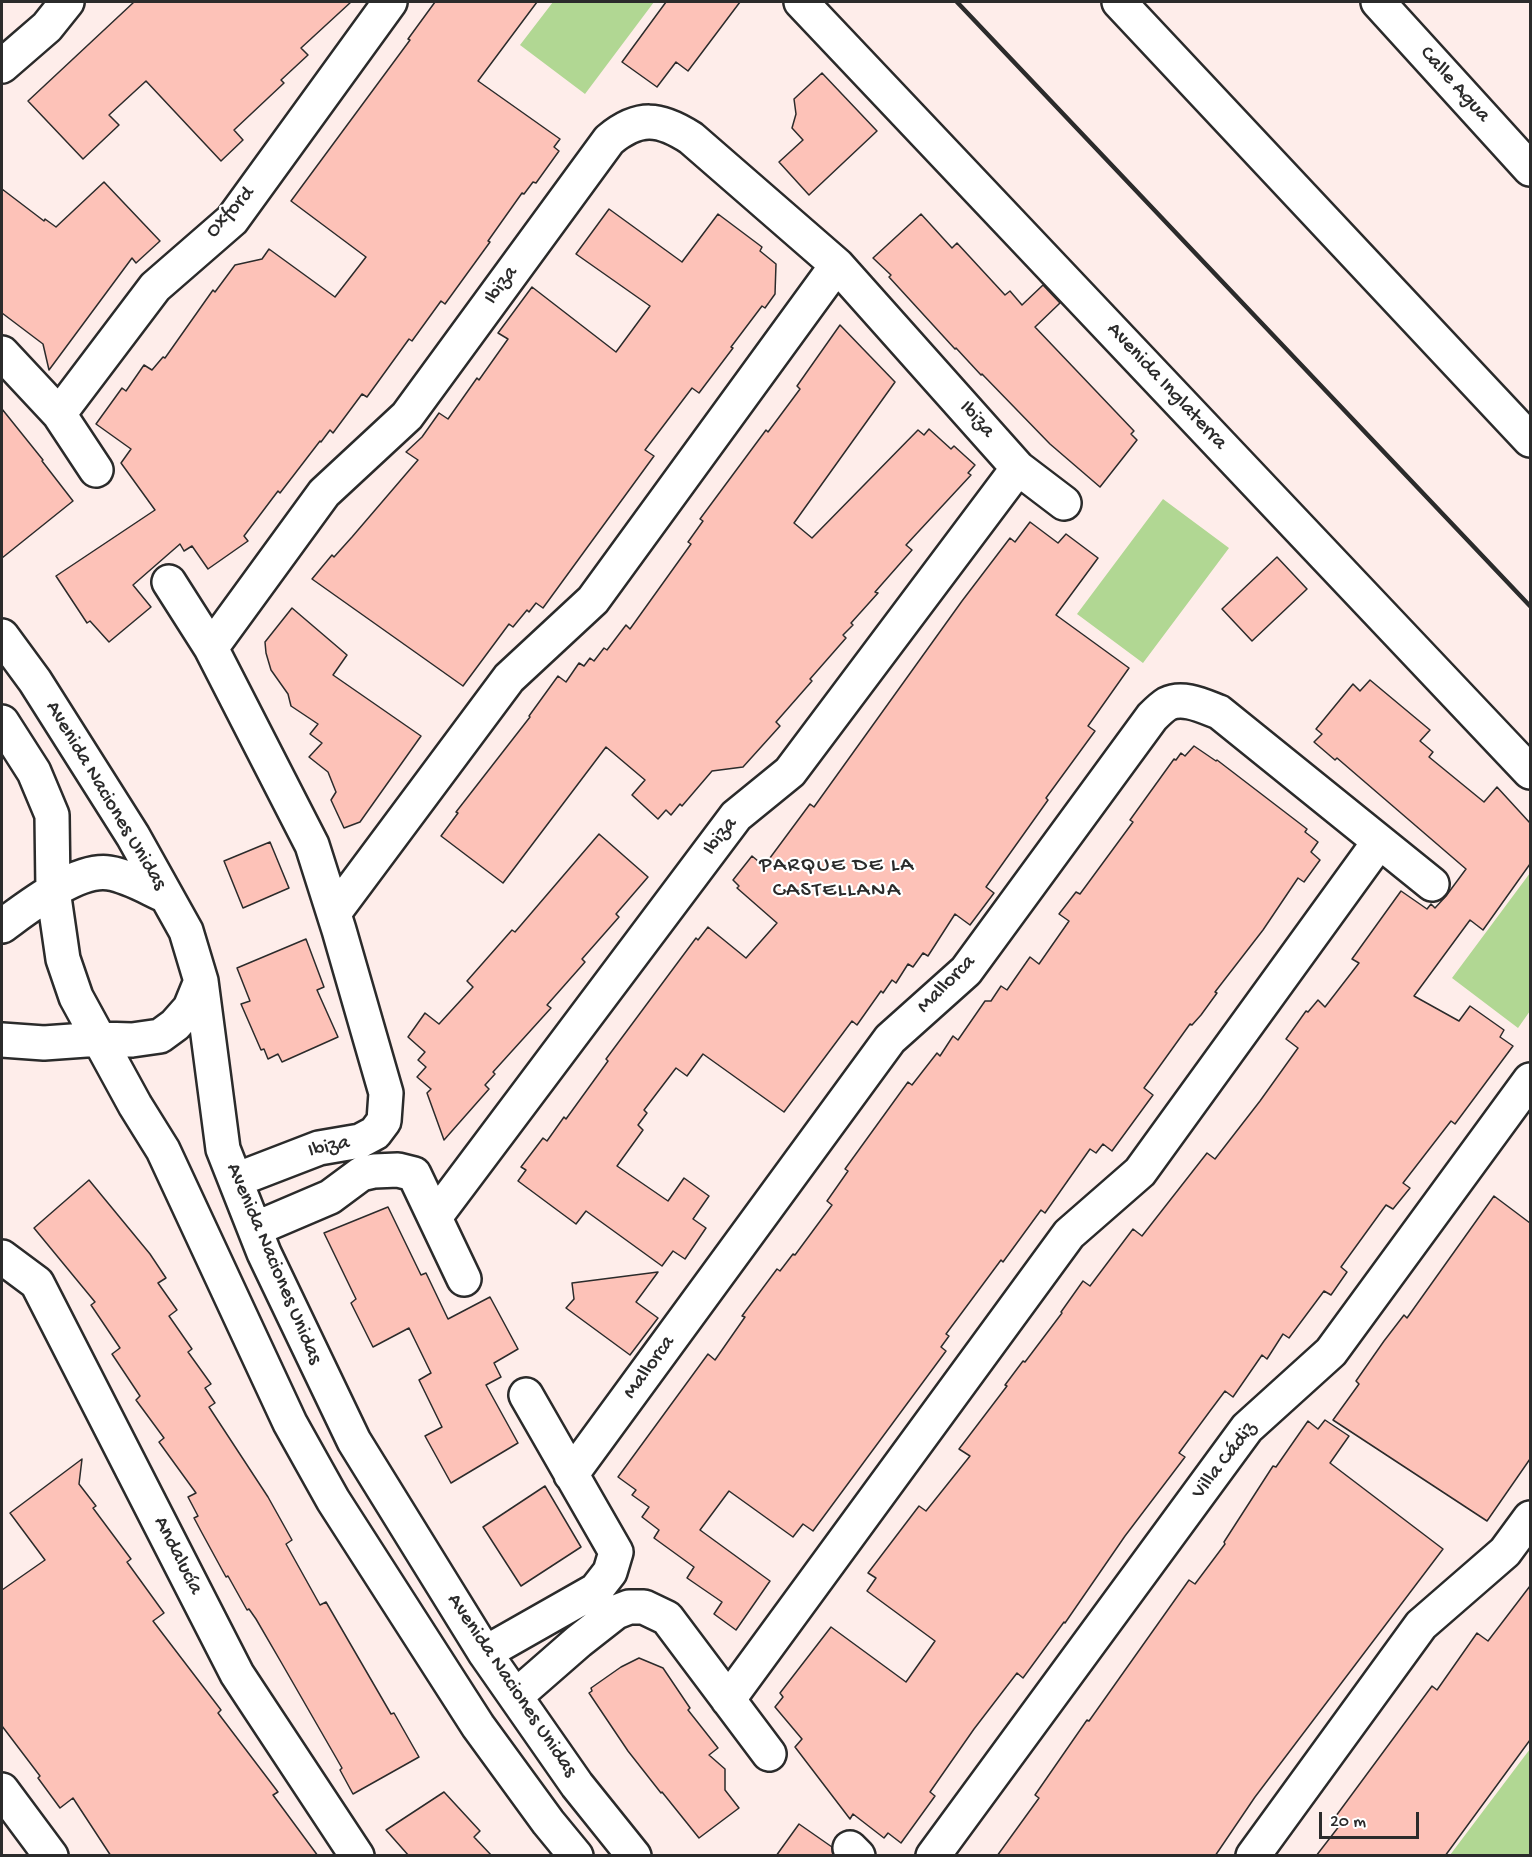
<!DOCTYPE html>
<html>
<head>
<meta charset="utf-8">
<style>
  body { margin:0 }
  #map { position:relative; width:1532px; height:1857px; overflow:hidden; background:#feedea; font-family:"Gochi Hand",sans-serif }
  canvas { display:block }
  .frame { position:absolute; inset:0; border:3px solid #2b2b2b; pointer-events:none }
  .scale { position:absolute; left:1319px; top:1812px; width:100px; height:27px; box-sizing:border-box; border:3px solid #2b2b2b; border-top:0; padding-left:8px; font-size:18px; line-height:21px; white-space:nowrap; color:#2b2b2b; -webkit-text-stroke:4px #fff; paint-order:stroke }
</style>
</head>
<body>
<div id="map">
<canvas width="1532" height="1857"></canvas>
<div class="frame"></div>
<div class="scale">20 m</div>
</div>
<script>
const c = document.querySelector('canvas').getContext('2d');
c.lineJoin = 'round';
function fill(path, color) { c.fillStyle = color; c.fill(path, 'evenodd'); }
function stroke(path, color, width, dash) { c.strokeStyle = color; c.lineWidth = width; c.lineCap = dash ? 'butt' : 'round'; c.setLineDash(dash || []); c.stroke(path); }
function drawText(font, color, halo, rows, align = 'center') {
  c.font = font + ' "Gochi Hand",sans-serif'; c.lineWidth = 4.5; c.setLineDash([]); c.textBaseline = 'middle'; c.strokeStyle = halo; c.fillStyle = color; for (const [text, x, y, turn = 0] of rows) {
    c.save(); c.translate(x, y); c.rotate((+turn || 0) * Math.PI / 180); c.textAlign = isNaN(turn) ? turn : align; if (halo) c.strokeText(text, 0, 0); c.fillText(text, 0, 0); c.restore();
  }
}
const green = new Path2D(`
  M553,2h101l-69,92 -65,-49z
  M1163,499l66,49 -86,115 -66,-49z
  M1530,873v138l-12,17 -66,-50z
  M1530,1749v106h-80z`);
const building = new Path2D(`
  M134,2h217l-50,46 7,7 -27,25 3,3 -50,47 9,10 -22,21 -75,-80 -37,34 10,10 -36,34 -55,-58z
  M435,2h102l-59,79 82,58 -6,8 5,4 -23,32 -3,-1 -9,12 -2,-1 -34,48 2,1 -45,62 -4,-3 -29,40 -3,-2 -42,58 -5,-3 -29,39 -3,-3 -9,12 -1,-1 -40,52 -2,-2 -34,45 4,5 -40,28 -16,-23 -8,5 -4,-7 -47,41 18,22 -42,35 -19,-21 -3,2 -31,-47 99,-66 -34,-47 10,-14 -35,-25 26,-36 4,3 18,-26 8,5 11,-13 2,1 48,-68 2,2 20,-27 27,-6 7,-10 66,48 31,-40 -75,-56 119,-161 -2,-1z
  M666,2h74l-52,69 -12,-9 -19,25 -35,-25z
  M822,73l55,58 -68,64 -30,-33 24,-22 -11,-12 4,-14 -2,-15z
  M104,182l56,59 -24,22 -4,-5 -83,112 -6,-26 -41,-31v-124l42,32 1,-2 11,8z
  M609,209l73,53 36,-48 44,33 -2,4 16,13 -1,30 -10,14 -3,-2 -31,41 2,1 -34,45 -7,-5 -47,62 9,6 -111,152 -7,-5 -7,9 -2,-2 -14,17 -4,-3 -46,62 -151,-107 20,-24 2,2 18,-20 66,-77 -12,-8 16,-15 17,-24 9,6 29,-41 2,2 29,-41 -10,-6 34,-46 84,65 34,-46 -74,-52z
  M921,214l31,34 5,-5 48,52 5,-4 12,14 21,-20 17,18 -25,24 99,104 -3,3 6,6 -37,47 -50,-43 -68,-70 -1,1 -25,-27 -1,1 -66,-72 2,-2 -18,-17z
  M840,325l55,57 -101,141 18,15 106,-108 6,5 5,-6 22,20 3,-3 21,19 -7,8 3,2 -65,70 6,5 -37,42 3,1 -27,30 2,2 -10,10 3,3 -36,41 2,2 -36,41 4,4 -37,41 -31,4 -30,35 -2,-2 -9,11 -5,-5 -8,9 -26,-24 13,-15 -39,-33 -103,136 -62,-47 17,-23 -2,-1 74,-95 -1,-1 29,-40 8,6 13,-19 5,3 6,-8 4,3 10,-13 3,2 19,-25 4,4 61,-85 -3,-2 15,-21 -3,-2 66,-89 2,2 32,-43 -3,-3z
  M2,409l41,51 -1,1 31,40 -71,57z
  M1030,522l28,21 8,-9 32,24 -42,57 73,53 -41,58 7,5 -49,67 2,2 -62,87 8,6 -24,32 -15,-11 -27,42 -5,-3 -10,14 -5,-3 -12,19 -4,-3 -9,13 -2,-2 -24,34 -5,-4 -68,91 -81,-58 -16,22 -11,-8 -32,42 3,3 -9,12 5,5 -26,36 51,35 16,-23 25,18 -16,23 13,9 -21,31 -12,-8 -11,15 -76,-55 -10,13 -58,-43 8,-11 -5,-3 22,-29 4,3 17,-24 2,2 42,-58 -2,-2 90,-121 2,2 10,-13 38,31 31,-35 -40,-35 2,-2 -6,-6 19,-24 12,10 46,-62 4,3 148,-206 48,-63 5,4z
  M1277,557l30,32 -55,52 -30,-32z
  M292,608l55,47 -14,20 88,61 -61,86 -16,6 -13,-28 5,-8 -8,-20 -19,-15 13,-14 -12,-9 8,-10 -27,-18 -3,-12 -17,-24 -5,-17 -1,-11z
  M1370,680l60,50 -10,11 13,11 -4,5 55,45 13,-15 33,36v41l-47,66 -13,-10 -56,76 45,25 11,-15 34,24 -4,7 13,9 -58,78 -4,-3 -48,62 7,5 -17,21 -7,-4 -45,62 6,5 -16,23 -7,-4 -35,47 -6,-4 -16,25 -5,-4 -29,42 -8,-6 -15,20 -31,42 6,4 -60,79 -60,87 -1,-1 -41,56 -6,-5 -43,56 -44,63 5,4 -34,47 -13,-10 -4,5 -31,-24 -3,5 -55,-72 7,-8 -27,-32 8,-10 -3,-4 51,-66 75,55 29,-41 -68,-50 9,-13 -8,-5 51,-67 7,5 44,-55 -11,-7 48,-63 -2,-1 18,-24 2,1 37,-49 -1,-1 22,-31 7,5 43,-57 9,7 65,-83 8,6 45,-58 38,-53 -12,-9 20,-28 2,1 10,-12 7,7 34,-44 -7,-4 49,-68 26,18 4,-5 4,4 11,-12 20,-27 -129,-111 -2,2 -21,-18 8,-8 -6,-5 37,-45 7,7z
  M1194,746l22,15 1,-1 90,69 -2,3 13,10 -7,10 9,8 -16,22 -6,-4 -35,52 -48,62 2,1 -16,22 -9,10 -2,-1 -46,64 9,7 -41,56 -9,-7 -7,9 -6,-4 -45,64 -4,-3 -38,52 -2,-2 -55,74 3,2 -8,11 5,4 -133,180 -10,-7 -10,13 -64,-46 -29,39 70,51 -34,49 -22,-16 8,-12 -35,-24 7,-11 -40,-29 5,-8 -17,-13 7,-10 -17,-12 4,-5 -18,-13 90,-123 7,6 30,-43 -3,-1 35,-47 3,2 13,-17 2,1 37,-50 -5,-4 21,-30 -3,-2 63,-87 4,3 25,-32 3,3 13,-20 5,4 27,-39h6l10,-15 6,4 23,-33 9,7 30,-43 -10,-7 17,-22 4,2 53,-72 -3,-2 44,-61 2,1 5,-7 4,3z
  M599,834l49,43 -32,37 3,3 -37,42 3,3 -38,43 4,3 -58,64 2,2 -10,11 4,4 -45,51 -17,-47 4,-4 -14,-12 9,-10 -8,-7 7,-8 -17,-15 17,-24 14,11 34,-37 -6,-6 45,-51 3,2z
  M270,842l19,46 -46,20 -19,-47z
  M306,939l18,48 -7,3 21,47 -56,25 -4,-8 -10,5 -4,-10 -3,1 -20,-46 9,-3 -13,-33z
  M89,1180l61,74 16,24 -8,5 19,27 -8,6 23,33 -4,3 23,32 -6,4 10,15 -6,4 59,90 24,43 -6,4 34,61 6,-3 65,112 3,-1 25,44 -66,37 -13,-24 2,-2 -61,-106 -25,-43 -7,-10 -2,1 -19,-34 -2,1 -24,-44 -8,-15 4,-2 -10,-19 8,-4 -37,-51 5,-4 -28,-38 4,-4 -28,-42 8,-6 -29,-43 4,-3 -61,-74z
  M1494,1196l36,27v236l-43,62 -154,-101 26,-36 -3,-3 28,-40 20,-26 3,3z
  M388,1207l33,68 5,-2 22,46 42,-22 28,52 -24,14 7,14 -15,8 32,58 -67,40 -26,-47 17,-9 -23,-47 12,-7 -22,-45 -36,19 -22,-44 5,-4 -32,-66z
  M658,1272l-22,30 22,16 -28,37 -64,-47 8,-9 -2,-16z
  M1325,1420l24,16 -19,27 113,86 -188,248 -40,59h-218l42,-58 -4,-3 52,-75 2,1 100,-141 6,4 30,-40 -1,-2 49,-76 3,1 32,-46 10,8z
  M82,1459l-3,25 17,22 -3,2 38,51 -4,3 37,51 -11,8 68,89 -3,3 60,79 -5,3 45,61h-207l-38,-58 -13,10 -22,-30 2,-2 -38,-50v-136l43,-30 -35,-47z
  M545,1486l36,61 -60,39 -38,-59z
  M1530,1586v154l-85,116h-129l24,-31 -7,-5 99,-134 5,4 40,-57 11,8z
  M639,1658l24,10 27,40 -2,2 30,38 -9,7 16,14v21l14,18 -40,30 -37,-46 -1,1 -33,-42 -39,-58 3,-2 -1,-3 30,-21z
  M444,1792l36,39 -6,6 18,19h-83l-23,-26z
  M799,1824l33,23 1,9h-57z`);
const minor = new Path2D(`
  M801,2l729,770
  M1119,2l411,438
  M1378,2l152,167
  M2,66l45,-39 20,-25
  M2,353l57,61 37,56
  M59,414l96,-127 77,-67 158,-218
  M169,582l42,66 101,197 27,85 47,163 -2,28 -9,12 -15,8 -41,7 -83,32
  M2,636l33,45 98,155 53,95 15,50 22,168 41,104 90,188 131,212 92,132 57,71
  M211,648l113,-155 83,-77 202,-276c30,-25 51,-22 82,-2l146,127 181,203 46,35
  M2,722l32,50 18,43 1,75 10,69 13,38 59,108 28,45 127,273 43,77 145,226 70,96 28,34
  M334,913l175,-235 84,-78 244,-335
  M2,926c25,-18 75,-58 107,-53 20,3 39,15 57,23
  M2,1040l42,3 56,-4 32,1 28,-4 15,-11 15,-17 11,-27
  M435,1217l301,-401 54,-44 228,-304
  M255,1229l75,-32 31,-23 13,-3 24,-1 16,4 50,105
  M2,1257l35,26 200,391 120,182
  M571,1475l319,-436 76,-68 186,-254c4,-4 10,-10 15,-13 16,-8 36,2 52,8l213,172
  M485,1653l111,-63 14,-18 6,-20 -90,-157
  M516,1696l63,-55 37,-29 13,-5h15l23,11 102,136
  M728,1700l341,-466 71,-62 239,-330
  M2,1790l49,66
  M850,1848l8,8
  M933,1856l314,-428 84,-76 199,-272
  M1253,1856l168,-231 84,-73 25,-34`);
const rail = new Path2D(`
  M957,2l573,604`);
const streetNames = [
  ["Calle Agua",1454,85,48],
  ["Oxford",231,213,-48],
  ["Ibiza",502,286,-54],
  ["Avenida Inglaterra",1166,387,47],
  ["Ibiza",976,420,48],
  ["Avenida Naciones Unidas",105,796,59],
  ["Ibiza",721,837,-52],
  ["Mallorca",947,985,-45],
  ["Ibiza",329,1148,-13],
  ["Avenida Naciones Unidas",273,1264,67],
  ["Mallorca",650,1368,-54],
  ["Villa Cádiz",1225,1461,-52],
  ["Andalucía",177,1556,63],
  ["Avenida Naciones Unidas",511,1686,56]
];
const neighbourhoodNames = [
  ["PARQUE DE LA",837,867],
  ["CASTELLANA",837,892]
];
fill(green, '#b1d793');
fill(building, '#fdc2b8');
stroke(building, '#2b2b2b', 1.5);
stroke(minor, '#2b2b2b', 38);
stroke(minor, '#fff', 33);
stroke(rail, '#2b2b2b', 4.5);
drawText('21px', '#2b2b2b', '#fff', streetNames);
c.letterSpacing = '1.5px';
drawText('22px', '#2b2b2b', '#fff', neighbourhoodNames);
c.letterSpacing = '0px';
</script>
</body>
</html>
